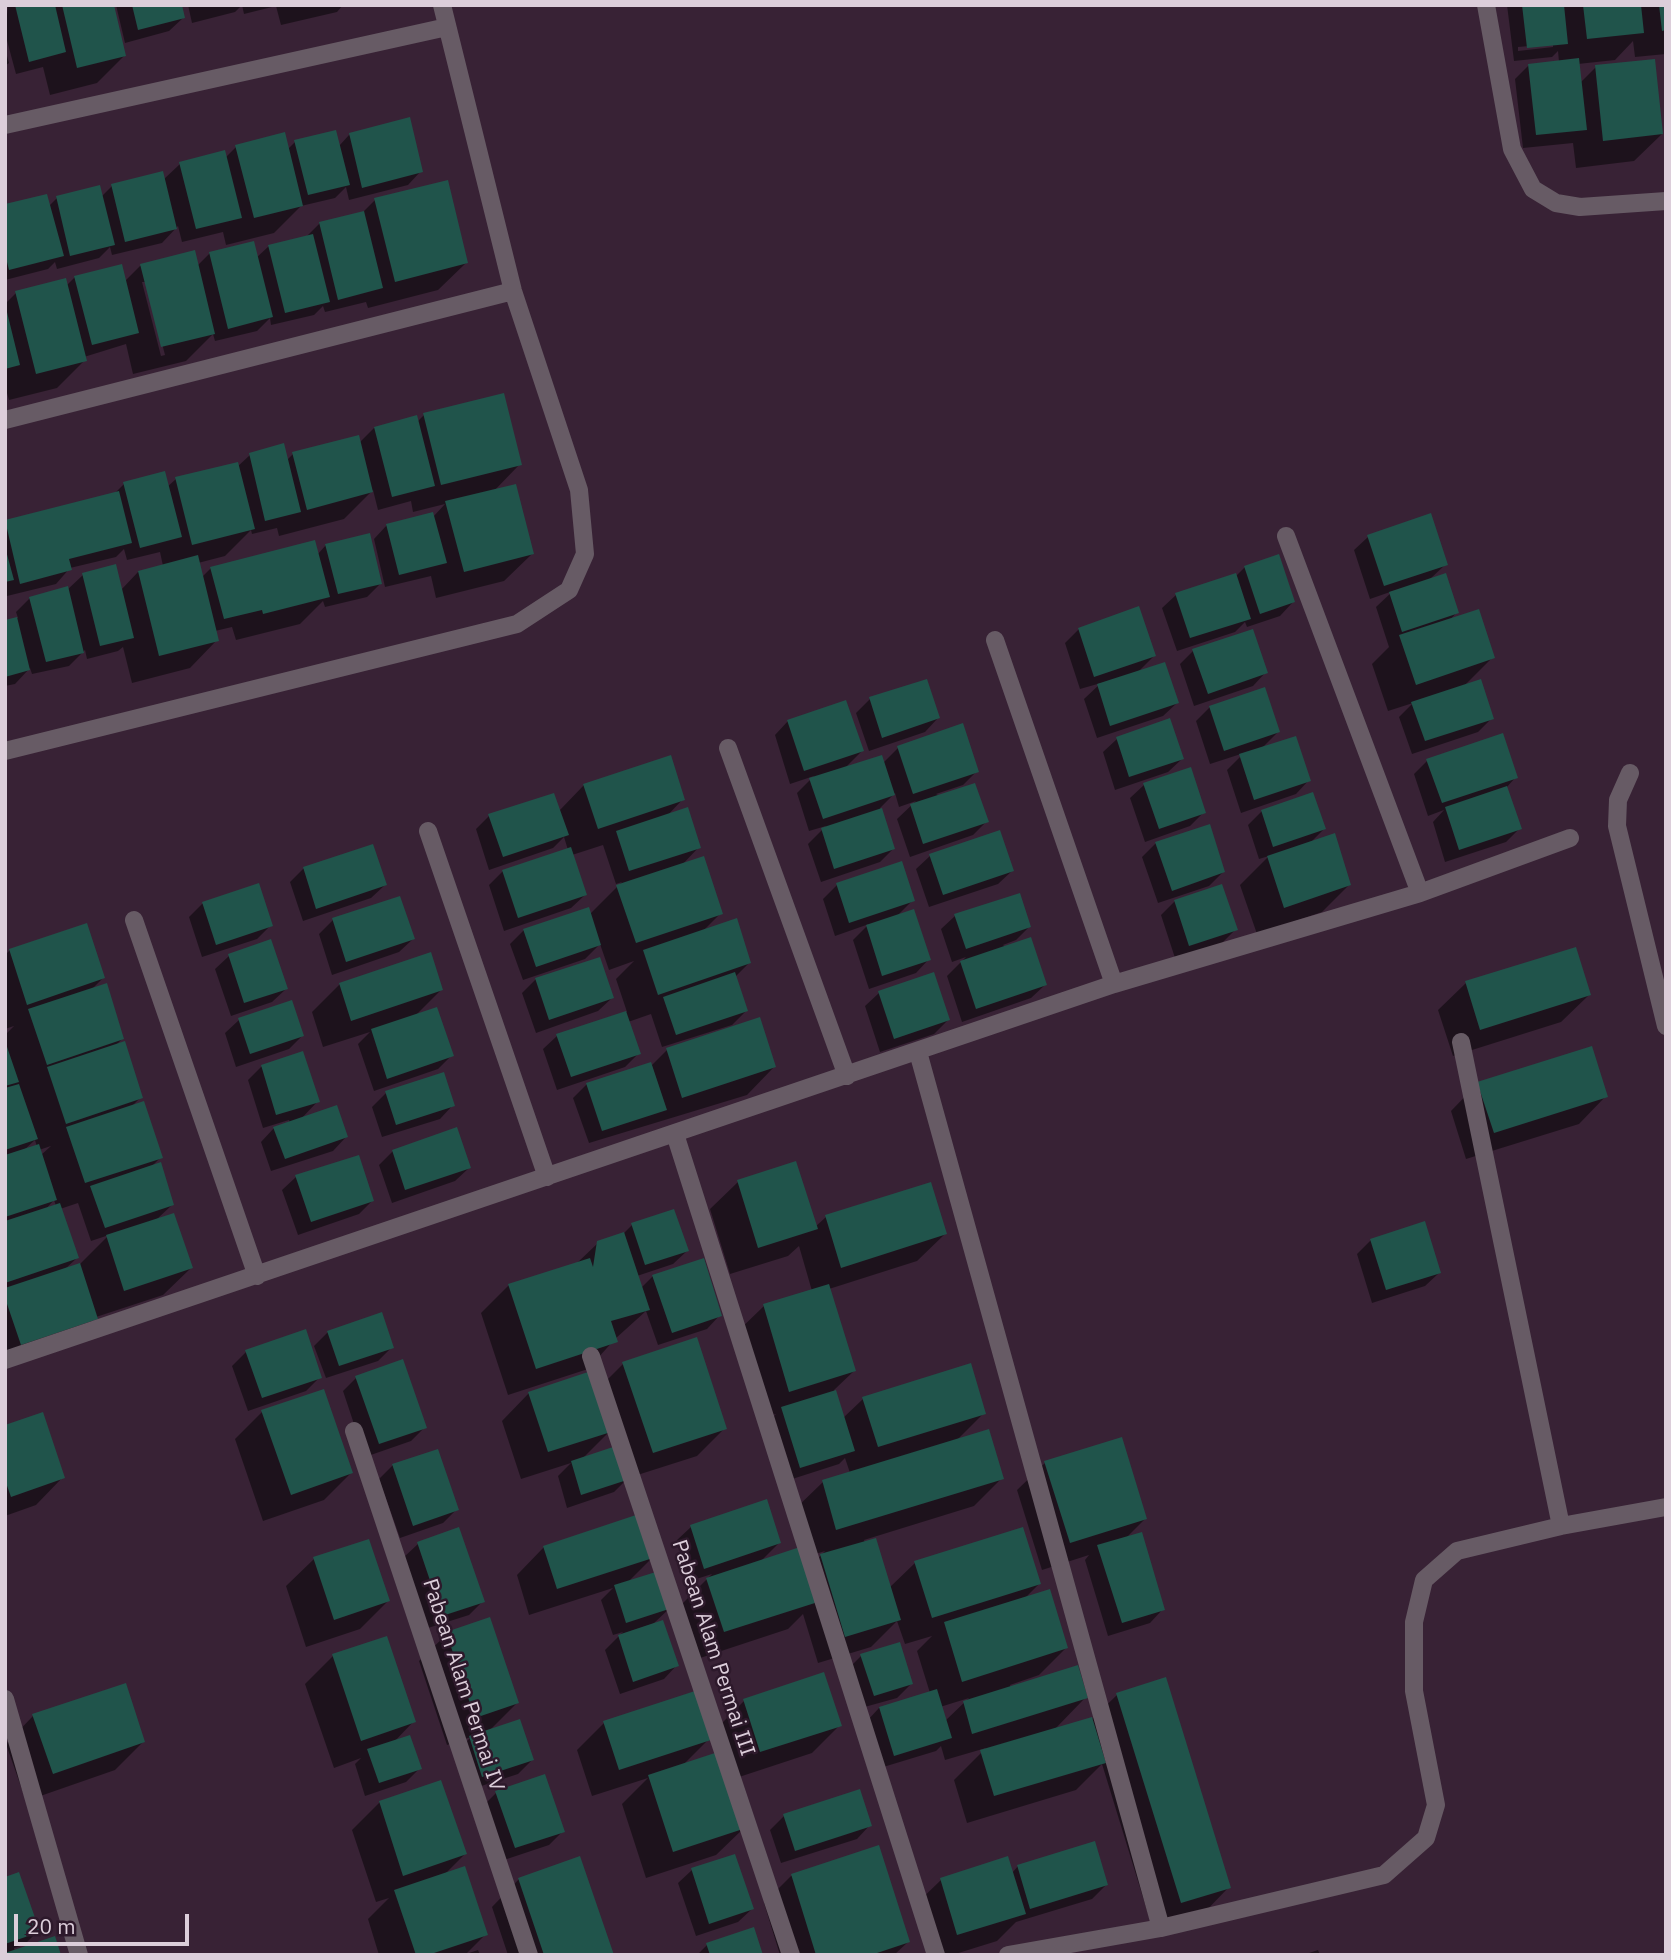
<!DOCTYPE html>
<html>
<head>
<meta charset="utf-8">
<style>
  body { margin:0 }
  #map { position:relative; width:1671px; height:1960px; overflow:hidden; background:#382235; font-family:"IBM Plex Sans",sans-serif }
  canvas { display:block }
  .frame { position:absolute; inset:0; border:7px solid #dcceda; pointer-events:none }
  .scale { position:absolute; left:14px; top:1914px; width:175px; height:32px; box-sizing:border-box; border:4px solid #dcceda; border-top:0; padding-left:9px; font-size:21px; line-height:24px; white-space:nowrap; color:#dcceda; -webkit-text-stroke:5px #2d192b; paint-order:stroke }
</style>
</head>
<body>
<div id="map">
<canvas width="1671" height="1960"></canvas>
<div class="frame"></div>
<div class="scale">20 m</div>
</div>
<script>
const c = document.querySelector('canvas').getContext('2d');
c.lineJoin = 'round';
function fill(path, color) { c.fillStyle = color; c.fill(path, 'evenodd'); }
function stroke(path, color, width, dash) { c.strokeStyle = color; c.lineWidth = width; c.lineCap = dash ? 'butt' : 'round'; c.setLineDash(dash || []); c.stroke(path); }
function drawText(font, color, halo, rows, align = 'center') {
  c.font = font + ' "IBM Plex Sans",sans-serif'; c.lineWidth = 5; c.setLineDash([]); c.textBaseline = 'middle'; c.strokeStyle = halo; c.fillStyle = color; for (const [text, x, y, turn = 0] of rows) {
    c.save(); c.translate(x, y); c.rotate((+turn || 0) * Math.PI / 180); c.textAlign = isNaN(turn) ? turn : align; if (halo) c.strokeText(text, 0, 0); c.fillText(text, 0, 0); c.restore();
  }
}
const shadow = new Path2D(`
  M8,5h104l12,51 -27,27 -47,12 -7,-28 -27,7 -11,-41z
  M116,5h64l3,13 -14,13 -44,12z
  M188,5h155l-6,7 -56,13 -5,-19 -32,8 -2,-9 -7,7 -43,11z
  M1507,5h159v49l-31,3 -2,-16 -18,19 -37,4 2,19 16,-16 66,67 -28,27 -58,7 -3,-25 -50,5 -8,-69 14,-14 30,-3 -1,-11 -6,6 -38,4zM1553,44v3l-35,4v-4z
  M5,49l4,14 -4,3z
  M349,135l72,36 -13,14 -59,15 -3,-13 -11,11 -34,8 -27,27 -48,12 -3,-13 -41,10 -4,-16 -16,17 -50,12 -2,-8 -11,11 -42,11 -2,-7 -7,7 -43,11v-74h44l8,-8 44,-1 11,-11 51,-6 17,-16 45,-6 11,-11 51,3 8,-8 44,4z
  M375,200l91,63 -28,27 -70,18 -2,-6 -41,10 -2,-6 -9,9 -43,10 -1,-7 -13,13 -42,10 -2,-7 -27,27 -53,13 -7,-30 -42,13 1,3 -28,28 -48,12 -4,-14v-82l11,-11 50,-7 9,-9 50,4 15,-15h57l13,-13 46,5 13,-12 37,-9 14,-14 42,-10zM142,282h4l19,73 -4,1z
  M424,415l96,49 -27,28 39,62 -28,27 -68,17 -5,-22 -46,11 -11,-48 13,-14 46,-8 12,-13 -32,8 -2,-11 -33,9 -5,-20 -29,29 -65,17 -2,-8 -25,6 -1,-4 -26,26 -27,7 3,15 10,-10 106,-13 9,-10 55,38 -14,14 -42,10 -2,-6 -23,23 -64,16 -4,-13 -17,4 2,9 -27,28 -58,15 -9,-36 -5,4 -31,8 -2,-9 -16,16 -37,8 -2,-6 -15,16 -10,2v-65l13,-3 -2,-6 14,-14 37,-8 16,-15 38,15 17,-18 25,-6 -3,-14 -33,8 -3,-11 -8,8 -46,11 -14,16 -49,12 -2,-74 108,-27 11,-11 43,3 9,-8 61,-12 13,-12 36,6 7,-7 66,-11 15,-15 43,-6z
  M1368,537l78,27 -17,16 28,32 -7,8 43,37 -29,29 28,32 -14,14 -66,22 -13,-37 14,-14 -25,8 -16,-47 17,-17 -13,-40 17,-16 -23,8 -16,-49z
  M1245,567l48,35 -13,14 -33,11 -2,-5 -10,10 -58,19 -15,-43 14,-13 59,-18z
  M1079,629l75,27 -17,17 40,30 -14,13 -66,22 -13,-39 17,-16 -21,6 -15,-46z
  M1193,651l73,21 -13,14 -59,20 -14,-42z
  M870,699l68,19 -13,14 -56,19 -13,-38z
  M1210,707l68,25 -17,17 48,31 -13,14 -55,19 -14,-43 17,-17 -34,11 -14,-43z
  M788,721l74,30 -18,18 39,-6 15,-15 79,23 -14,14 -27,9 51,27 -14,14 -63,22 -13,-38 19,-18 -17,6 -4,-14 -15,15 13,41 -13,13 -59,20 -13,-38 18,-18 -17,5 -12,-38 17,-17 -24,8 -15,-49z
  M1117,739l65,20 -14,13 -53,18 -12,-38z
  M1427,761l89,16 -10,11 14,40 -14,14 -61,20 -12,-40 11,-12 -16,6 -14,-42z
  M584,785l99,14 -16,17 32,31 -18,19 40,47 -18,18 46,32 -14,14 11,34 -14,14 -70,22 -11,-33 -23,8 11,31 -14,14 -68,23 -14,-41 14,-13 70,-24 -11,-33 18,-18 -25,9 -9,-26 -15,15 -62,21 -13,-36 14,-14 65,-15 33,-33 -6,2 -13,-39 -31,10 13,40 -14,13 -67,23 -15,-46 14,-14 65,-21 -4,-13 -11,11 -64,22 -13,-41 13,-13 70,-5z
  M1144,785l60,27 -14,14 -45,16 -15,-44z
  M1262,811l62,18 -14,14 39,42 -27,27 -65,22 -17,-49 29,-29 -10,3 -11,-34z
  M1156,843l67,29 -14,14 -51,17 -16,-46z
  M372,846l13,39 -14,13 -68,23 -13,-39 13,-13z
  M930,856l82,15 -14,13 -69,23 -13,-38z
  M258,885l13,40 -14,14 -55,18 -13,-40 13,-13z
  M837,885l76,15 -16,16 32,43 -13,14 -47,16 -16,-49 16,-16 -34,12 -12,-37z
  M1175,901l61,28 -14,14 -47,15 -14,-43z
  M955,916l74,11 -13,13 -13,5 42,40 -14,13 -69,24 -15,-46 19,-19 -14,5 -11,-33z
  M333,920l80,19 -14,13 -67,23 -13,-41z
  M10,950l93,28 -12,12 31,49 -7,7 26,51 -11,11 31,49 -10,10 21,38 -16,15 35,48 -28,27 -67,22 -27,29 -64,21v-332l9,-9 -9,3v-74zM35,1140l2,7 -14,4zM51,1146l-10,9 -2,-5zM54,1200l2,6 -11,4zM78,1203l13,38 18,-6 -29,29 -16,6 13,-12 -17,-49z
  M229,956l57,33 -14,13 -41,14 -16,-47z
  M536,979l76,19 -14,13 -62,22 -14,-40z
  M1466,983l123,12 -28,27 -108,34 -15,-46z
  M340,984l101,6 -26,26 37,39 -14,14 -64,22 -16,-47 12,-12 -47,15 -11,-35z
  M879,993l69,27 -14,14 -54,18 -15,-46z
  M239,1020l63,16 -13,13 -53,18 -11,-34z
  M667,1050l107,17 -27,28 -158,48 -16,-45 14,-14 64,-18z
  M302,1053l16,48 -18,19 46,17 -13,14 -62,20 -10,-29 13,-14 16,-5 -1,-3 -26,8 -15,-48 13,-13z
  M1478,1083l128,13 -27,28 -113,35 -15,-48z
  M386,1093l67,12 -13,14 -58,18 -10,-30z
  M393,1151l76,17 -14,13 -63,22 -13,-38z
  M296,1177l76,24 -13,13 -61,21 -16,-45z
  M738,1182l77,45 11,-10 119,17 -28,27 -88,28 25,82 -20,19 9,28 20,-19 121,14 -27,27 45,38 -28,28 -110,34 1,3 24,45 26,-25 124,21 -14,14 41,50 -27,27 -29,10 1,3 75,9 -32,33 37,-10 26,-25 112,192 -27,28 -49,15 -51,-166 -26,26 -109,33 -13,-43 32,-32 -41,12 -4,-14 -5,5 -56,17 -14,-46 13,-14 51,-15 -13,-42 15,-15 -27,8 -8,-23 -26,26 -53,16 -15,-49 -15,15 -91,30 -18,-52 33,-33 -22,7 -13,-41 14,-13 88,16 -19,19 46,9 19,-20 -16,5 -14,-47 28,-27 27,-9 -5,-15 -6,6 -53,17 -18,-59 8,-8 -14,4 -26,-85 28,-27 48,-15 -13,-45 -11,10 -58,18 -20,-65zM969,1698l-24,23 -5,-14z
  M632,1225l55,26 -14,13 -36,12 4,12 12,-12 67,39 -13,14 -49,16 -12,-34 -31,28 -27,30 -80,26 -27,-82 28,-28 68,-22 21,-20 24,-8z
  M1371,1240l68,33 -14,13 -53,17 -15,-49z
  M328,1332l64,15 -14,14 -52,17 -12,-32z
  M246,1352l74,25 -14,14 -58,20 -16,-45z
  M623,1364l102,64 -28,28 -69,22 -14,14 -47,16 -9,-32 13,-13 -50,16 -19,-58 27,-28 67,-2zM609,1432l6,16 -33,11z
  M356,1378l69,49 -14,14 -46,16 -22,-66z
  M262,1412l89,61 -27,27 -61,21 -28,-82z
  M5,1427l58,50 -27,28 -31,11z
  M1121,1439l24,80 -19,19 37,71 -13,14 -42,13 -23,-76 4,-5 -47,15 -25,-80 28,-27z
  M393,1465l64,44 -14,14 -43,15 -21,-59z
  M368,1541l20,60 -28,28 -54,18 -20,-61 28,-27z
  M418,1544l65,57 -14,14 -41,13 -24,-71z
  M544,1547l110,9 -26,26 42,26 -18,17 25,40 -13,14 -44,15 -15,-44 18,-18 -10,3 -12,-35 12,-12 -84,27 -12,-40z
  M447,1634l70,69 -29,29 44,28 -14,14 -49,16 -13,-38 15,-15 -24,8 -28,-84z
  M333,1656l81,65 -20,21 26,26 -14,14 -41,14 -10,-32 6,-6 -27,10 -29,-84z
  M861,1656l50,28 -14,14 -36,10 -13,-39z
  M744,1701l96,24 -28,28 -79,26 -17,-50z
  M33,1716l110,26 -28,28 -89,31 -20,-57z
  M604,1723l105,16 -26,26 61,63 -28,27 -70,23 -24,-74 26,-26 -56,18 -15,-46z
  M496,1793l67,38 -14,14 -48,16 -18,-55z
  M380,1802l85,52 -21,21 42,59 -20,20 12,-4 2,5h-101l-11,-36 21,-21 -13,4 -24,-72z
  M784,1816l86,9 -13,14 -76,24 -11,-33z
  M877,1848l31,94 -14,13h-114l-16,-52 27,-27z
  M1018,1866l88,19 -14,14 -76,23 -19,19 -45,14h-25l-14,-48 28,-27 71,-7z
  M692,1870l60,39 -14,13 -42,14 -18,-53z
  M5,1878l33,53 -14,14 -10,3 1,4 -10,3z
  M519,1879l93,76h-104l-16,-48z
  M707,1945l54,10h-64z
  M1318,1950l2,5h-17z`);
const building = new Path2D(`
  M15,5h40l11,47 -37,10z
  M62,5h52l12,51 -49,12z
  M132,5h50l3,13 -47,12z
  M1522,5h42l4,39 -41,4z
  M1583,5h58l3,28 -57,6z
  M1659,5h7v25l-4,1z
  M1579,58l8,72 -51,5 -8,-71z
  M1655,59l8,75 -60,7 -8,-76z
  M410,117l13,55 -61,16 -13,-55z
  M336,130l14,55 -42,10 -14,-55z
  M285,132l18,74 -49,12 -19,-73z
  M225,150l17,68 -46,11 -17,-67z
  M163,171l14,58 -52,13 -14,-58z
  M448,180l20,83 -73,19 -21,-84z
  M100,185l15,60 -45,11 -14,-60z
  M47,194l17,62 -55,14 -4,-16v-50z
  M364,211l19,77 -45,12 -19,-78z
  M313,234l17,68 -45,11 -17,-68z
  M254,241l19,76 -45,12 -19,-77z
  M195,250l20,84 -54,13 -21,-83z
  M122,264l17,69 -47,12 -18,-69z
  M66,278l21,83 -51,13 -21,-83z
  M6,308l14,57 -15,4v-60z
  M504,393l18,72 -81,20 -18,-72z
  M417,415l18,71 -43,11 -18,-70z
  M359,435l14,57 -66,18 -15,-58z
  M284,443l17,69 -36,9 -16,-68z
  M238,462l17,67 -63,16 -17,-68z
  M165,471l17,66 -42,11 -17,-66z
  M516,484l18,70 -70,18 -19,-71z
  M119,491l13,52 -63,16 3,11 -52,14 -15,-64z
  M433,512l14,51 -48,12 -13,-51z
  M1431,513l17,52 -64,21 -17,-51z
  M370,533l12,51 -44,10 -13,-50z
  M315,540l15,57 -67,17 -1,-4 -38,9 -14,-52z
  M5,547l9,33 -9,2z
  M1279,554l16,48 -35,12 -16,-48z
  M198,555l21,86 -60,15 -21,-85z
  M116,564l18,74 -34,8 -18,-73z
  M1236,573l15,46 -61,19 -15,-45z
  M1446,573l13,40 -57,19 -13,-40z
  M68,586l16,67 -38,9 -17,-65z
  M1139,606l17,50 -62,21 -16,-49z
  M1479,609l16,49 -79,27 -17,-50z
  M17,617l13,53 -25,7v-57z
  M1253,629l15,44 -60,21 -16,-45z
  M1165,662l14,41 -69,23 -13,-42z
  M927,679l13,39 -58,20 -13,-41z
  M1481,679l13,40 -69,22 -14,-39z
  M1265,687l15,45 -56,19 -15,-45z
  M846,700l18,51 -60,20 -17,-51z
  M1170,718l14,41 -55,18 -13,-40z
  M963,723l16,49 -66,22 -16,-48z
  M1503,733l15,45 -76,25 -16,-44z
  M1296,736l15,45 -57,19 -15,-46z
  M671,755l14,45 -87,29 -15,-45z
  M882,755l13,40 -72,24 -14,-41z
  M1191,767l15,46 -47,16 -16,-46z
  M975,783l14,39 -66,22 -13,-40z
  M1507,786l15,43 -63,21 -14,-43z
  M1313,792l13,37 -53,18 -12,-37z
  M554,793l15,42 -66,22 -15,-43z
  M688,807l13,41 -72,23 -13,-40z
  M882,808l13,41 -61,20 -13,-41z
  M1210,824l15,48 -53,19 -17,-49z
  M1000,830l14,41 -71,24 -14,-41z
  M1335,833l16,52 -67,23 -17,-52z
  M373,844l14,41 -71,24 -13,-42z
  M571,847l16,48 -69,23 -16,-48z
  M704,856l19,58 -87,29 -20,-58z
  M902,861l13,40 -66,22 -13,-40z
  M259,883l14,43 -57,19 -14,-43z
  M1222,884l16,46 -49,16 -15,-46z
  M1020,893l11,34 -65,22 -12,-35z
  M400,896l15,43 -69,23 -14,-44z
  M589,907l12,38 -65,22 -13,-38z
  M914,909l17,51 -49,16 -16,-51z
  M737,918l14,45 -93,32 -15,-45z
  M87,923l18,55 -78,27 -18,-56z
  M1031,937l16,48 -71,24 -16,-48z
  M271,939l17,50 -44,14 -16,-49z
  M1576,947l15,48 -111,35 -15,-49z
  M431,952l12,38 -92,31 -12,-38z
  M600,957l14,41 -65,22 -14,-42z
  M735,972l13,39 -72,24 -13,-38z
  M934,972l16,48 -56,19 -16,-48z
  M107,983l17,56 -77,26 -19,-56z
  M292,1000l12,36 -54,18 -12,-36z
  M437,1007l17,49 -67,23 -16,-50z
  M626,1011l15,43 -70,23 -15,-43z
  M760,1017l16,50 -94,31 -16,-50z
  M5,1041l14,41 -14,4z
  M125,1041l18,57 -77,26 -19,-57z
  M1592,1046l16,51 -114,36 -17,-51z
  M303,1051l17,51 -44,13 -15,-50z
  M651,1062l16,48 -65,21 -16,-48z
  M444,1072l11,34 -59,19 -11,-34z
  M19,1084l19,55 -33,11v-62z
  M144,1101l19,57 -78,25 -19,-56z
  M337,1105l11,32 -63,22 -12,-32z
  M457,1127l14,41 -66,22 -13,-40z
  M39,1144l18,56 -52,17v-62z
  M359,1155l15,46 -63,21 -16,-47z
  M796,1161l22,68 -60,19 -21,-68z
  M161,1162l13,43 -69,23 -15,-42z
  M931,1182l16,52 -106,34 -16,-53z
  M60,1203l19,55 -74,25v-62z
  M674,1209l15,42 -44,14 -14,-42z
  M174,1213l19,55 -69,23 -18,-56z
  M1425,1221l16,52 -55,17 -16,-51z
  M624,1232l26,78 -39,11 7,21 -82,27 -28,-85 82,-26 3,9 4,-26z
  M704,1258l18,58 -50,17 -20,-58z
  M80,1263l18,56 -77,26 -16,-47v-10z
  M829,1284l27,87 -67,21 -26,-88z
  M382,1312l12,36 -55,18 -12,-35z
  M306,1329l16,49 -60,20 -17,-48z
  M697,1337l30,92 -74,24 -31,-91z
  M403,1359l24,69 -48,16 -24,-68z
  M971,1363l15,51 -108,33 -16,-50z
  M591,1371l20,61 -63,20 -20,-60z
  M324,1389l29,84 -62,22 -30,-85z
  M836,1390l19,61 -55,17 -19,-61z
  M43,1412l22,66 -54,19 -6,-17v-55z
  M989,1429l15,50 -168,51 -14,-50z
  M1122,1437l25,82 -77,24 -26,-82z
  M619,1445l11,34 -49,16 -10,-34z
  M438,1449l21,61 -46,16 -21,-62z
  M767,1499l14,44 -77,26 -14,-44z
  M642,1513l14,44 -99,32 -14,-43z
  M459,1527l26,75 -43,14 -25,-74z
  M1023,1527l18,57 -109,34 -18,-57z
  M1142,1532l23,78 -43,13 -25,-78z
  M876,1538l25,82 -56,17 -25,-83z
  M369,1539l21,62 -56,19 -21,-63z
  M800,1547l18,55 -94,30 -18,-54z
  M659,1571l13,37 -46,15 -12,-38z
  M1050,1589l18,59 -106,34 -18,-60z
  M490,1617l29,86 -44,15 -29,-86z
  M663,1620l16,46 -46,16 -15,-47z
  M387,1636l29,86 -55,19 -29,-87z
  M900,1642l13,42 -39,12 -14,-42z
  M1078,1665l10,33 -116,36 -9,-33z
  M824,1672l18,54 -82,26 -17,-53z
  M1166,1677l65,211 -50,15 -65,-210z
  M126,1683l19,59 -92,32 -21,-60z
  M937,1689l15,49 -58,18 -15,-49z
  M695,1691l16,49 -92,30 -16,-49z
  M1092,1717l14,46 -112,33 -14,-46z
  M520,1719l14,41 -52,17 -13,-41z
  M410,1735l12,34 -43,14 -12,-34z
  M721,1751l25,77 -73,24 -25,-77z
  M545,1774l20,58 -50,16 -20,-57z
  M441,1780l26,74 -64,22 -24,-75z
  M860,1789l12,37 -77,25 -12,-37z
  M1095,1841l13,44 -78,24 -13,-44z
  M879,1845l31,97 -39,13h-55l-25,-81z
  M735,1854l19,55 -45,15 -18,-56z
  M580,1856l34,99h-70l-26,-77z
  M1008,1856l18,58 -69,21 -17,-57z
  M465,1866l23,69 -60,20h-12l-22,-65z
  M19,1872l21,60 -35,12v-67z
  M754,1927l9,28h-53l-4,-12z
  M55,1936l6,19h-56v-2z`);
const minor = new Path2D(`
  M1486,5l26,144 21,40 23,14 24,4 86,-6
  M5,125l442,-98
  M5,420l508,-129
  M1286,536l134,357
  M995,640l119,344
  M728,748l119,328
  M5,751l512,-127 52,-34 16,-36 -6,-64 -66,-199 -71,-286
  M1630,773l-12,27 -1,26 49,200
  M428,831l119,346
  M134,920l123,356
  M1461,1042l100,484
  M918,1052l243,876
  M675,1134l261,821
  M591,1356l200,599
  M5,1360l1109,-376 306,-91 150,-55
  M354,1431l175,524
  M5,1699l74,256
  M1008,1955l153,-27 223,-53 42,-37 10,-33 -22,-114v-69l10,-42 33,-29 104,-25 105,-19`);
const streetNames = [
  ["Pabean Alam Permai III",713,1648,72],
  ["Pabean Alam Permai IV",463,1685,72]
];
fill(shadow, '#0007');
fill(building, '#20544b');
stroke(minor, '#675b65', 18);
drawText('21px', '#dcceda', '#2d192b', streetNames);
</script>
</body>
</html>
